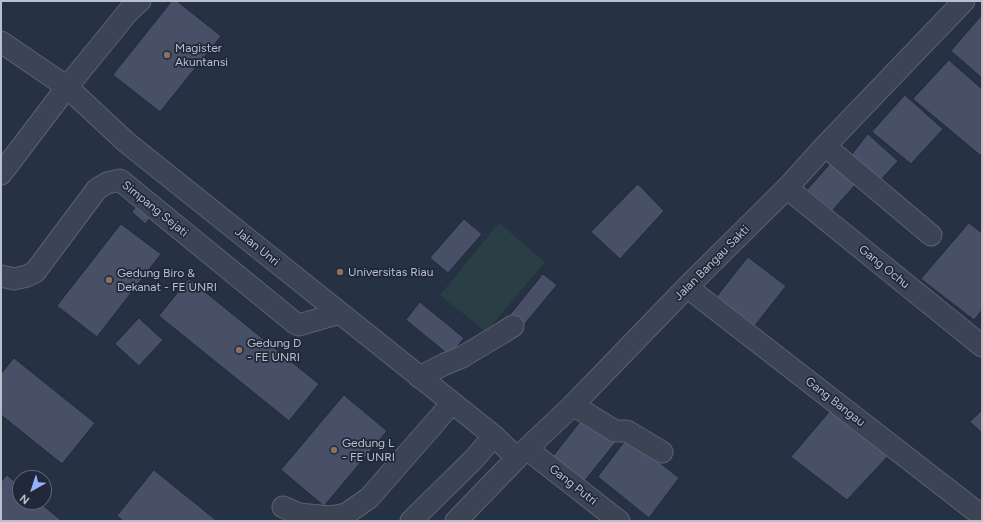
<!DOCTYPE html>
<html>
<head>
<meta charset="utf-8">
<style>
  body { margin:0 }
  #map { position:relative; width:983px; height:522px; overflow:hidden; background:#273144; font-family:Figtree,sans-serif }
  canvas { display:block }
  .frame { position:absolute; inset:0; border:2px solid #babfcd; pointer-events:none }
  .north { position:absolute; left:12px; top:470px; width:40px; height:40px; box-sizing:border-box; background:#202839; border:1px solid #5e6474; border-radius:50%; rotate:219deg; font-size:11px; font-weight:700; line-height:16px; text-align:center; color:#babfcd }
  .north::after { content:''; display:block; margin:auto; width:14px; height:18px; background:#93b0f9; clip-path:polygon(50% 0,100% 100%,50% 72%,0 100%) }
</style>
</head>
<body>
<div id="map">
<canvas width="983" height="522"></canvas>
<div class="frame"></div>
<div class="north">N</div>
</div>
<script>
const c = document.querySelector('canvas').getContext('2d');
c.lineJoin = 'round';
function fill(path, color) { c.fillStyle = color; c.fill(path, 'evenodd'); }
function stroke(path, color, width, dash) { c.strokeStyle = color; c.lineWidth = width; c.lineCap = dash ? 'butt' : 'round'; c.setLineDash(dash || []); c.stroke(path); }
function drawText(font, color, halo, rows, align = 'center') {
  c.font = font + ' Figtree,sans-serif'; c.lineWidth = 3.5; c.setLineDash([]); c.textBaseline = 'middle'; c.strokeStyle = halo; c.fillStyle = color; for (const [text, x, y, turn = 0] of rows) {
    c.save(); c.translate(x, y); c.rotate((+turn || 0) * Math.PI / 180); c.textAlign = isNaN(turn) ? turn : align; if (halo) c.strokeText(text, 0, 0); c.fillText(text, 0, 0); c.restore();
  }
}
const green = new Path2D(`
  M499,223l46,39 -59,70 -46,-37z`);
const building = new Path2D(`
  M172,1h5l44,35 -61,76 -47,-37z
  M982,15v63l-31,-27z
  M949,60l33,29v64l-2,2 -67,-56z
  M905,95l38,34 -32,35 -39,-32z
  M868,134l30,27 -19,21 -29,-25z
  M832,162l24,22 -24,27 -25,-21z
  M638,184l26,27 -44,48 -29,-27z
  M141,201l13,12 -9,11 -13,-12z
  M464,219l18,15 -34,39 -18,-15z
  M969,223l13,10v77l-8,10 -53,-41z
  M121,224l40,30 -64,83 -40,-31z
  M748,257l38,29 -33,42 -38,-29z
  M543,274l14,11 -34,41 -13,-11z
  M189,279l130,105 -30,37 -130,-105z
  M420,302l44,36 -14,18 -44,-36z
  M139,318l24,22 -24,26 -24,-22z
  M14,358l81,65 -33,41 -61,-49v-41z
  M344,395l43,36 -63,75 -43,-36z
  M831,410l58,45 -42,45 -56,-43z
  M982,410v23l-12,-11z
  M584,417l32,25 -34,42 -31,-25z
  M628,437l51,41 -30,40 -51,-41z
  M154,470l63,51h-94l-6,-5z
  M7,475l13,11v16h19l23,19h-61v-39z`);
const minor = new Path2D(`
  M1,42l66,45 59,55 368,294 23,22
  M825,146l106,89
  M1,174l66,-87 61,-75 12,-11
  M787,188l195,158
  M1,276l13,3 13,-3 8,-4 62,-83 10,-6 13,-3 175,143 4,2 41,-12
  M687,287l295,229
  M419,377l26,-13 17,-7 40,-24 11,-7
  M573,405l42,26h12l35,21
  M527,449l92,72
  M283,507l16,7 31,3 16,-3 23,-16 83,-95
  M411,521l62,-61 21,-24
  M456,521l61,-63 56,-53 114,-118 100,-99 38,-42 139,-145`);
const markers = [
  [167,55,4,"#8d6e63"],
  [340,272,4,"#8d6e63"],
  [109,280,4,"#8d6e63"],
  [239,350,4,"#8d6e63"],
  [334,450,4,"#8d6e63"]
];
const poiNames = [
  ["Magister",175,48],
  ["Akuntansi",175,62],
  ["Universitas Riau",348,272],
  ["Gedung Biro &",117,273],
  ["Dekanat - FE UNRI",117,287],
  ["Gedung D",247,343],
  ["- FE UNRI",247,357],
  ["Gedung L",342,443],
  ["- FE UNRI",342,457]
];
const streetNames = [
  ["Simpang Sejati",155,209,39],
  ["Jalan Unri",257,247,39],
  ["Jalan Bangau Sakti",712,263,-45],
  ["Gang Ochu",884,267,39],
  ["Gang Bangau",835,402,38],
  ["Gang Putri",573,485,38]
];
fill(green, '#2a3f45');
fill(building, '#475066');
stroke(building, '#232a3b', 1);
stroke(minor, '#5b6171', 23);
stroke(minor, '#3c4354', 21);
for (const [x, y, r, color] of markers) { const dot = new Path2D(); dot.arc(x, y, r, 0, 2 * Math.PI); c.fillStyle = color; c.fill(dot); stroke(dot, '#202839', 1.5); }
drawText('12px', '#babfcd', '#202839', poiNames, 'left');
drawText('12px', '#babfcd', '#202839', streetNames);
</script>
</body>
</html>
